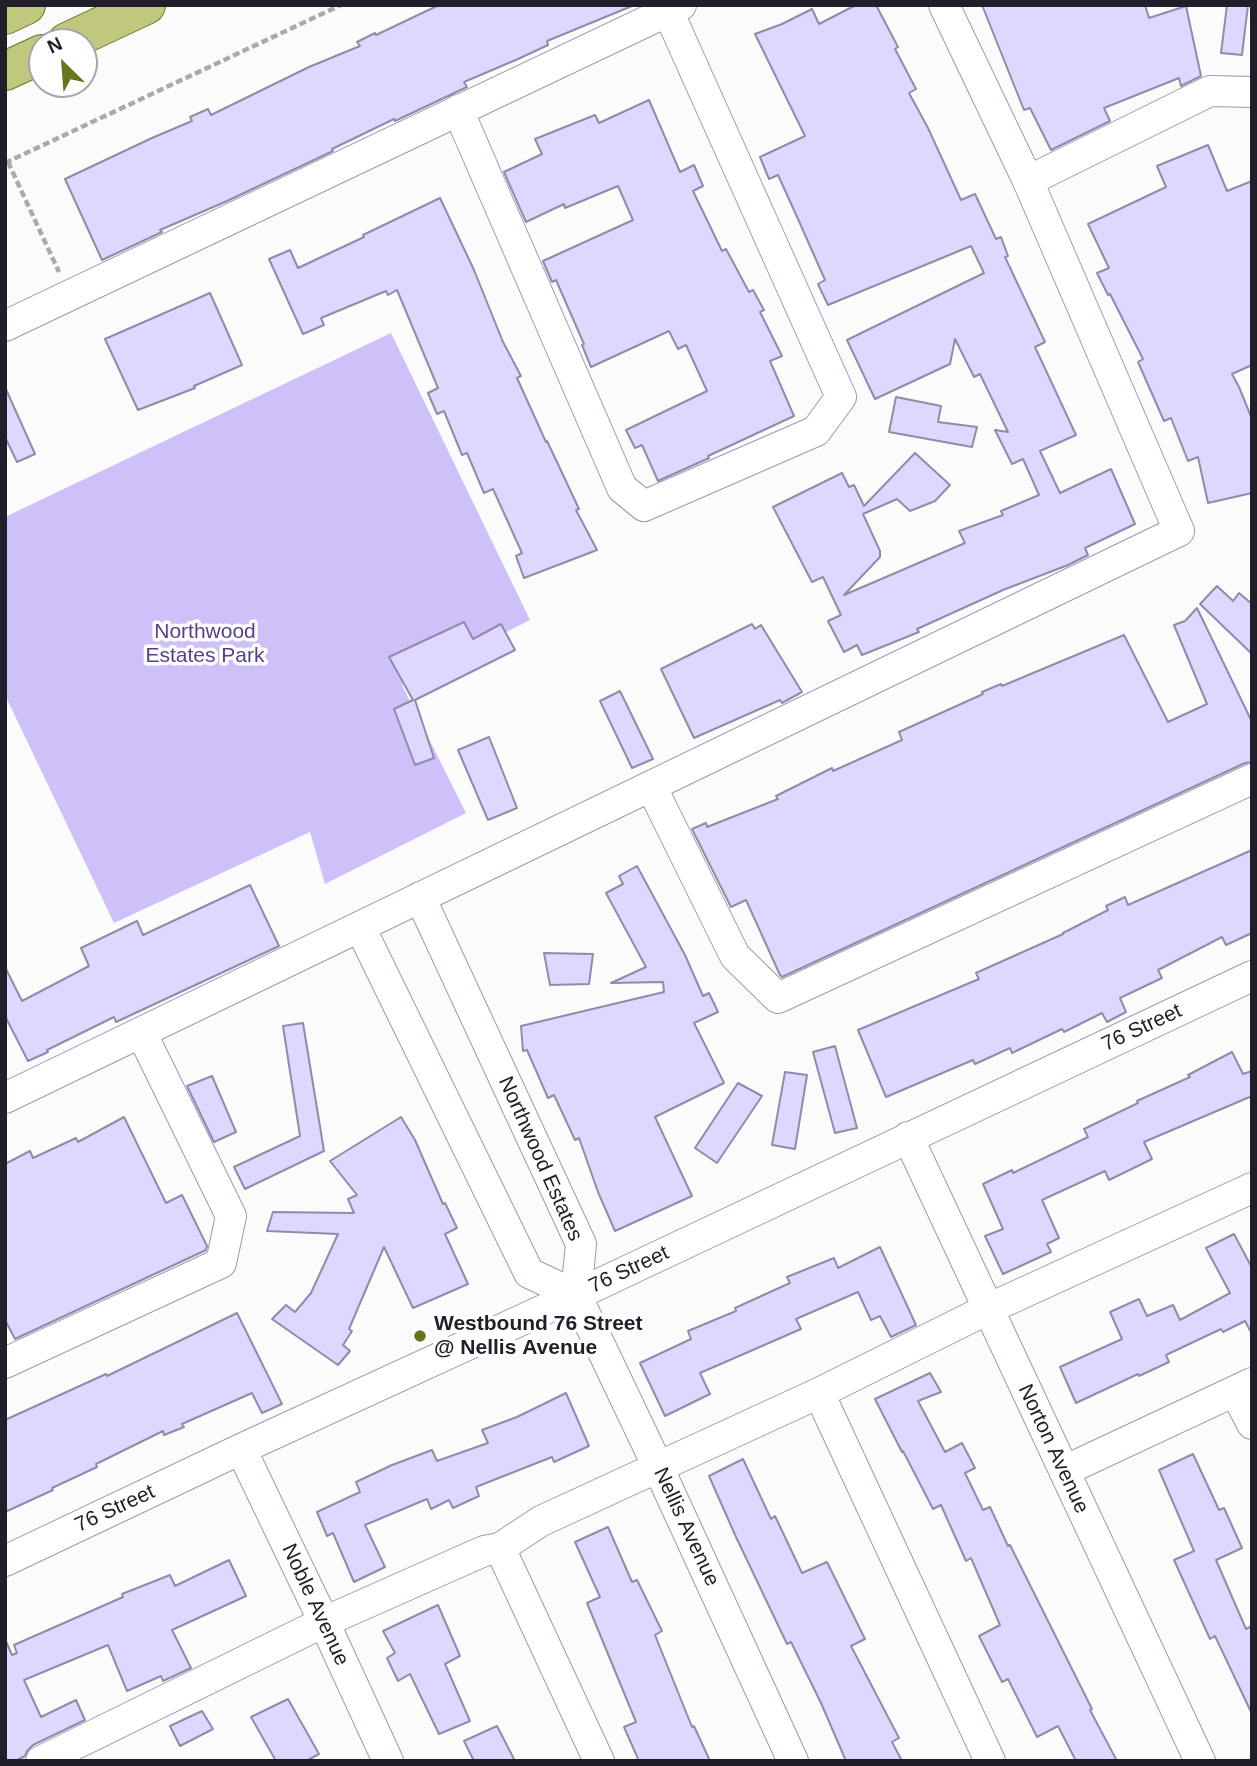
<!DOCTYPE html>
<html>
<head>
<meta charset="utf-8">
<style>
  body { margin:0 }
  #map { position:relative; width:1257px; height:1766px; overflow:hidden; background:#fbfbfb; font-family:Helvetica,sans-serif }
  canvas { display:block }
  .frame { position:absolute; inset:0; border:7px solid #211e2a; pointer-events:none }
  .north { position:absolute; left:28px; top:28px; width:70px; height:70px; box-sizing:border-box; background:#fff; border:2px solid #a6a5aa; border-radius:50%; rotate:335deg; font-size:19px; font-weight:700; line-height:28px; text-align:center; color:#211e2a }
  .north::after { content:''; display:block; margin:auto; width:24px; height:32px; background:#6a751f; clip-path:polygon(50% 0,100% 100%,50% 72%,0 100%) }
</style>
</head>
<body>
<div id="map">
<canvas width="1257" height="1766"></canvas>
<div class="frame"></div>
<div class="north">N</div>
</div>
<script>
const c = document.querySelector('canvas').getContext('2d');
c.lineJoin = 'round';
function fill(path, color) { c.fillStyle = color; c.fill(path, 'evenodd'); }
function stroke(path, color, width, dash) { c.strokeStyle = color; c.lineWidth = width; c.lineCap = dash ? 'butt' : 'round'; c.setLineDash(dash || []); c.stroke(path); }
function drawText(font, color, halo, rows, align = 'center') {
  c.font = font + ' Helvetica,sans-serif'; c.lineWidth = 7; c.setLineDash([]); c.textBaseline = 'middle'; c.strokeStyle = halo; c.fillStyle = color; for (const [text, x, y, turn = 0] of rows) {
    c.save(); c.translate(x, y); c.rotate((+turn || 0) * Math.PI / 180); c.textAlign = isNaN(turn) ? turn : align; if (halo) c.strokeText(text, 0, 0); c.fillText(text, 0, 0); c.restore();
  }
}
const green = new Path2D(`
  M391,333l139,287 -128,65 64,128 -141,71 -15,-52 -196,91 -109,-228v-178z`);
const building = new Path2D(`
  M439,5l193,1 -85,35 1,4 -30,14 -54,23 3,5 -72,34 -1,-2 -62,30 1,2 -106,50 -67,29 2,2 -60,28 -37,-81 87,-41 40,-17 -2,-4 18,-8 3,6 98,-48 51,-21 -3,-4 18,-9 1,2z
  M856,5h20l22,42 -3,2 21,40 -7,4 19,35 33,72 14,-6 21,45 5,-2 7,19 -3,1 40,85 -10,5 41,88 -36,16 20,42 51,-24 24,55 -50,24 3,7 -20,10 -65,25 -86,39 2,3 -57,23 -5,-10 -13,7 -16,-31 13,-6 -18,-38 -11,5 -39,-75 69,-34 7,14 5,-2 10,21 51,-53 35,32 -15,16 -25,10 -13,-12 -34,15 17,37v6l-36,38 121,-52 -6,-12 44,-16 -2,-4 38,-16 -16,-36 -11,5 -17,-34 13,2 -28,-58 -6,3 -19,-38 -5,25 -75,35 -28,-59 137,-67 -13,-27 -143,59 -10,-21 7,-4 -27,-61 -20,-44 -9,4 -9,-22 45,-21 -50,-102 27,-10 30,-15 7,15z
  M982,5h163l4,13 37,-12 15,70 -20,10 -2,-8 -75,30 6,13 -59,29 -21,-42 -6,2z
  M1227,5h21l-6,50 -21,-2z
  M649,100l31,72 14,-7 9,21 -10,5 29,60 4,-2 23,43 4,-2 11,20 -4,2 22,44 -12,5 24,55 -86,40 1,2 -51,23 -16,-36 -7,3 -9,-18 81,-39 -21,-46 -8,4 -9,-18 -78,36 -9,-22 2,-1 -28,-64 -4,2 -9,-21 90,-41 -15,-34 -53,22 -1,-4 -38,18 -22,-50 38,-18 -7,-15 60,-24 4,8z
  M1208,145l19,46 25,-10v184l-20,9 7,13 13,32v74l-44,10 -10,-46 -10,4 -17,-43 -7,3 -26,-59 5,-3 -33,-65 -2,1 -11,-22 12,-5 -21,-44 78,-37 -9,-21z
  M440,198l34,72 29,72 18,34 -4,2 29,64 1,-1 10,21 22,47 -3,1 21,40 -73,28 -8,-22 6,-3 -29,-64 -9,4 -17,-40 -5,2 -18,-44 -7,3 -9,-21 10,-5 -41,-98 -9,5 -2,-4 -65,27 3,7 -21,9 -34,-75 21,-9 8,18 66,-31 -1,-2z
  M210,293l32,72 -48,21 1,2 -57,22 -33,-71z
  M5,387l30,67 -18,8 -12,-25z
  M896,397l45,9 -3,16 39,5 -5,20 -83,-15z
  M1217,586l16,15 6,-8 13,11v50l-52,-50z
  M1197,608l55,114v40l-7,1 -463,214 -2,-2 -34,-75 -15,7 -39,-78 14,-6 1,4 71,-28 -2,-3 56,-28 1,3 69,-31 -3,-8 84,-38 -1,-2 19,-8 1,2 122,-51 44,87 39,-18 -33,-79 11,-4z
  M464,622l9,17 28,-15 14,26 -100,50 19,58 -19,7 -21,-56 19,-9 -24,-43z
  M752,624l3,5 6,-4 41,67 -20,11 -2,-3 -86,38 -33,-69z
  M620,691l33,68 -21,9 -32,-67z
  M489,737l28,71 -29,12 -30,-70z
  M1252,850v83l-26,12 -4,-8 -64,33 4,8 -42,20 6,14 -19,10 -5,-9 -38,19 -2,-3 -50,24 -2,-5 -35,16 -2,-4 -87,37 -28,-67 121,-51 -3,-6 87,-39v-1l45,-23 -2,-4 19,-9 3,8z
  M637,866l48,89 18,41 6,-3 9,19 -24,11 30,60 -69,34 37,79 -77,35 -17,-39 -19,-54 -4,2 -21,-45 -6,3 -21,-48 -4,1 -2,-25 143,-34 -1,-10 -52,1 35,-16 -40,-74 17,-9 -4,-8z
  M250,885l29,61 -163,76 -2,-5 -67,33 1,2 -20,9 -23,-45v-49l17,34 67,-35 -8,-18 56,-27 6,14z
  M544,953l49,1 -4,30 -39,1z
  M303,1023l21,128 -79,38 -11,-22 66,-31 -17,-110z
  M835,1046l22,82 -22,5 -22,-81z
  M1232,1052l11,22 9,-3v25l-108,46 8,17 -43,21 -4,-9 -63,29 17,38 -12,6 4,8 -48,22 -18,-38 18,-7 -20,-45 29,-14 1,3 75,-36 -4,-8 54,-26 -1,-2 53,-24 -2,-2z
  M785,1072l22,3 -12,74 -23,-4z
  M212,1076l24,56 -22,10 -27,-56z
  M738,1083l24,13 -45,67 -22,-15z
  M124,1117l42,86 16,-8 25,51 -1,4 -191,89 -10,-19v-156l25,-13 3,7 43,-20 2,4z
  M401,1117l14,23 28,64 2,-1 12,25 -12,6 23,50 -55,24 -29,-61 -35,82 3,2 -9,14 7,6 -12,14 -66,-46 14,-14 9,7 16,-19 27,-59 -71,-3 6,-19 81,1 -6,-14 9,-4 -27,-34z
  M1234,1234l18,34v66l-7,-13 -22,11 -2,-3 -55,26 3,7 -30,14 -1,-2 -62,29 -16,-36 62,-28 -12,-27 29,-13 8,17 26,-11 7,15 50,-27 -24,-45z
  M880,1247l36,78 -25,12 -11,-21 -9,4 -13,-28 -62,27 5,10 -101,44 10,21 -45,22 -25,-53 51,-24 -3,-8 48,-20 -1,-3 55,-25 -3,-6 47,-19 4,10z
  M237,1313l45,91 -20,9 -10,-20 -70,31 2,3 -20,8 -1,-4 -67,33 1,3 -45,21 1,2 -48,22v-92l101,-46 1,2z
  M930,1373l11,19 -23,9 27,51 17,-9 13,25 -10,5 18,37 7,-3 18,39 2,-1 82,164 -2,1 27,51h-41l-18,-35 -21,11 -29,-58 -6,3 -23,-46 21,-11 -29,-67 -5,3 -25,-56 -8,4 -30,-58 -1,1 -27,-53z
  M566,1393l23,53 -35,16 -2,-5 -76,30 3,9 -26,12 -4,-8 -18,9 -4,-10 -62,26 20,42 -31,15 -21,-49 -6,3 -10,-24 43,-20 -4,-10 36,-17 40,-15 5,11 51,-18 -6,-13 35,-13z
  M1193,1454l26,56 5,-2 18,40 -26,12 30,69 6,-3v88l-37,-78 -5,3 -36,-79 20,-9 -35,-81z
  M743,1459l28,60 4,-3 27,57 25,-11 38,77 -14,7 48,92 -7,4 10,19h-56l-25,-58 -30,-61 -4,2 -51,-107 -27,-61z
  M608,1527l24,55 5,-2 25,51 -7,4 37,92 2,-1 16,35h-71l-15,-34 12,-5 -49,-119 13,-6 -25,-55z
  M229,1560l17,36 -74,34 19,38 -28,13 -2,-5 -34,15 -19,-46 -84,35 17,37 35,-17 9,20 -52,25 -6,6 -2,5 -10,5h-10v-122l7,16 5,-2 -3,-8 109,-48 -1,-3 48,-19 5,11z
  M438,1605l22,51 -15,8 25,57 -31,13 -29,-60 -12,7 -11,-23 8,-5 -12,-22z
  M288,1699l31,55 -13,7h-30l-25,-44z
  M202,1711l11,18 -33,17 -10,-20z
  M497,1726l18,35h-41l-10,-20z`);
const path = new Path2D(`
  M8,162l51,110
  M5,163l336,-158`);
const minor = new Path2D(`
  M458,110l164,378 22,18 172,-75 25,-34 -173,-386
  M1028,181l182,-90 42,1
  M5,326l676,-321
  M651,786l84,170 43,42 474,-219
  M420,897l161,347 -5,51
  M360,927l169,346 47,22
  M5,1098l1174,-567 -151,-350 -84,-176
  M908,1137l292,624
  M576,1295l82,172 135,294
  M5,1363l216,-100 10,-47 -90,-184
  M1235,1391l17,33
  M819,1393l171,368
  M241,1449l83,173 64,139
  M1064,1471l188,-88
  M500,1548l99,213
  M5,1561l236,-112 335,-154 676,-319
  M41,1761l283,-139 160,-71 16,-3 41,-27 278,-128 169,-84 264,-121`);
const major = new Path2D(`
  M5,15l21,-10
  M67,42l79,-37
  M5,71l37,-17`);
const markers = [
  [420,1336,7,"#6a751f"]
];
const parkNames = [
  ["Northwood",205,632],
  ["Estates Park",205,656]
];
const streetNames = [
  ["76 Street",1142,1028,-25],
  ["Northwood Estates",540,1159,66],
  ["76 Street",629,1270,-25],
  ["Norton Avenue",1053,1449,65],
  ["76 Street",115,1509,-25],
  ["Nellis Avenue",686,1527,65],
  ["Noble Avenue",315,1605,65]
];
const poiNames = [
  ["Westbound 76 Street",434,1324],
  ["@ Nellis Avenue",434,1348]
];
fill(green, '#cec0f9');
fill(building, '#e0d7fe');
stroke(building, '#918aa9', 2);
stroke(minor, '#9e97b6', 32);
stroke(major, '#6c7426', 40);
stroke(path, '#aaa9ad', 4.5, [7, 3.5]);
stroke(minor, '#fff', 30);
stroke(major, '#bfc87c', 38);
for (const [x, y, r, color] of markers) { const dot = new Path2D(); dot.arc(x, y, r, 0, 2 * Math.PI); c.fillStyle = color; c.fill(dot); stroke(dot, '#fff', 2.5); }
drawText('21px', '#573f89', '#fff', parkNames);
drawText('21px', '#211e2a', '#fff', streetNames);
drawText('bold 21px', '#211e2a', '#fff', poiNames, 'left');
</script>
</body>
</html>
